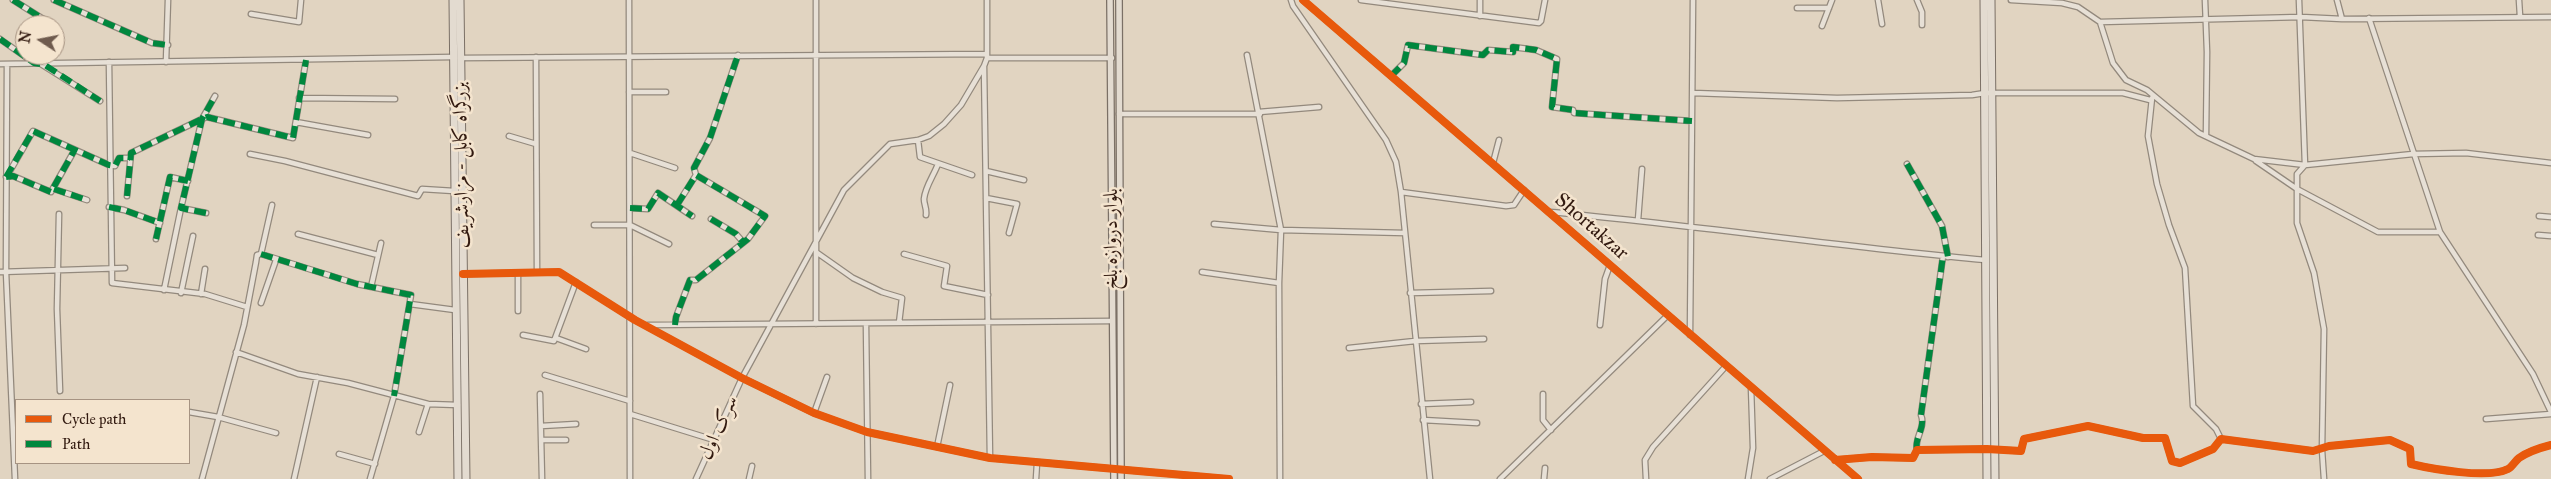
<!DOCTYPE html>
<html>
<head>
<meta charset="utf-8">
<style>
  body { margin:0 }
  #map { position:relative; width:2551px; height:479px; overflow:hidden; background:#e1d4c1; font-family:"IM FELL Great Primer",serif }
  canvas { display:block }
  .legend { position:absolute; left:15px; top:399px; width:175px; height:65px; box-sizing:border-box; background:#f4e4ce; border:1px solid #a69382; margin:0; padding:6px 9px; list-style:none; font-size:15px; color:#321a10 }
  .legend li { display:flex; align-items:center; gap:10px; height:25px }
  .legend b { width:25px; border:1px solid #a69382 }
  .north { position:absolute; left:15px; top:15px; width:50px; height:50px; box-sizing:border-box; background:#f4e4ce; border:1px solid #a69382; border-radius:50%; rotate:281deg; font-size:14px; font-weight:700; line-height:20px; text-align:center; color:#321a10 }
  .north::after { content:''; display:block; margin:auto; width:18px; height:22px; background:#6f5b4e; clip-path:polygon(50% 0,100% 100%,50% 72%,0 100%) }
</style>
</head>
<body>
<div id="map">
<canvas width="2551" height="479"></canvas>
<ul class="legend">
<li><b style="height:6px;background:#e8590c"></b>Cycle path</li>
<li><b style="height:6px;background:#00873e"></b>Path</li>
</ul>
<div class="north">N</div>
</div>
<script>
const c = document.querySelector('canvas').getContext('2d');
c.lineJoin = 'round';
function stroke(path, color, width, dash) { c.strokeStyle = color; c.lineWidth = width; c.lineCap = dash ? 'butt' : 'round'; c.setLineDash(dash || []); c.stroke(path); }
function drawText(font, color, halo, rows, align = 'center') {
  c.font = font + ' "IM FELL Great Primer",Amiri,serif'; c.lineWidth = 5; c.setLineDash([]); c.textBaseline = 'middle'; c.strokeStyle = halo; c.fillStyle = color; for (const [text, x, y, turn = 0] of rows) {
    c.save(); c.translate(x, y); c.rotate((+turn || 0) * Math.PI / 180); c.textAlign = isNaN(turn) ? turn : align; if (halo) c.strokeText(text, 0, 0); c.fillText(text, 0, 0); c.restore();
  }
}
const minor = new Path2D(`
  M13,0l35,22
  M54,0l98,43 16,2
  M629,0l1,479
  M816,0v324
  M987,0v58l-3,8 6,392
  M1291,0l2,6 93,134 10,22 5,30 29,287
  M1303,0l555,479
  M1361,0l178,23 2,-2 4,-21
  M1878,0l4,24
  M1917,0l5,12v13
  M2011,0l51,3 16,4 22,15 13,41 13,17 21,10 52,43 55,26 51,6 108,-11 53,-1 85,10
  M2205,0l2,52 -1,84
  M2299,0l6,165 -8,9v49l17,50 10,56 -2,121 2,29
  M2337,0l5,19
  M2519,0l1,16
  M1797,8h32
  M251,14l48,8 2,-22
  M1480,16v-16
  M2369,18l71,214 93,142 18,38
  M2100,22l201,-5 41,2 209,-2
  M1822,26l10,-26
  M0,39l34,24
  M1247,55l34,175 -2,53 1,196
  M536,57l1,215
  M460,58l527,-4
  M987,58h125
  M109,62l3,221 93,11 42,13
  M166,62l2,-62
  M0,64l453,-7
  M7,64l-1,208 9,207
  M41,64l59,37
  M1391,76l13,-13 4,-18 75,10 5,-5 25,2v-5l23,3 21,9 -5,48 21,3 1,3 118,8
  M629,92h37
  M1693,93l144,5 135,-3 13,-2h138l27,7
  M299,98l96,1
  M2152,98l-4,38 9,48 12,41 16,43 8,138 23,23 5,10
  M1259,112l60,-5
  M1119,114h141
  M296,122l72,13
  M509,136l27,8
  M918,140l2,17 52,18
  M630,153l45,15
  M250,154l35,7 133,35 4,-7 32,2
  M2256,161l41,28 81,43h62
  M1493,163l6,-23
  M1907,164l35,62 6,31
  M986,171l38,9
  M7,176l26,-45 76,34 6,1 4,-8h11
  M6,177l7,-1 38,16 23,-41
  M54,189l33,11
  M1401,192l105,14 8,-1 10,-15
  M127,196l4,-43 71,-34 5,-2 86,21 13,-78
  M986,198l31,6 -8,29
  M677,205l19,-30
  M109,207l15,3 36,13
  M630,208l18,1 10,-16 34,23
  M1550,212c146,13 290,35 436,48
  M206,213l-25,-5 21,-89 13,-23
  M59,214l-2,95 3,82
  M926,215c1,-7 -2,-10 -2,-16 1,-12 10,-24 14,-35
  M2539,216l12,1
  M711,219l25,15 7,8
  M1638,220l4,-51
  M1214,224l67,6 124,3
  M594,225h36l39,19
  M298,234l80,21
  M2538,235l13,1
  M156,239l14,-62 18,4
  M816,252l37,26 29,14 20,6 -3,25
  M261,254l96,30 54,11 -17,101 -24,83
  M904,254l43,12 -3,20 44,9
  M0,272l125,-4
  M1202,272l77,11
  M463,274l96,-2 76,48 107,58 72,35 53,19 123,26 239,21
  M371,287l10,-44
  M164,290l17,-82
  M181,293l12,-57
  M1410,293l81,-2
  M201,294l4,-25
  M261,303l15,-43
  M410,304l45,6
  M518,311v-38
  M866,324l2,155
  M648,325l464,-4
  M675,325l1,-8 14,-37h6l52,-41 17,-23 -69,-41 -2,-7 16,-30 28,-83
  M1600,325l5,-46 5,-14
  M523,335l31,6 22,-59
  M1690,335l3,-335
  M556,338l30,11
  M1349,348l66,-7 69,-2
  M236,352l62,22 50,9 80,21 30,1
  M545,375l85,26
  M540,394l2,85
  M1543,394v26l8,10
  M1421,404l50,-2
  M189,412l29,5 58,16
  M814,413l13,-36
  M630,414l84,26
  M2486,419l65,-5
  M1423,420l54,3
  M541,426l35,-2
  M419,432l9,-28
  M541,440h25
  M937,447l13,-62
  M1917,450c-3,-12 9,-22 4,-35l22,-159
  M339,454l36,10
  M1835,460l37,-3 41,1 4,-8 70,-1 34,2 3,-12 64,-13 55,12h22l7,23 8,2 33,-14 8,-10 92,12 16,-5 61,-6 20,9 1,15c21,5 77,15 97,5 4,-2 7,-8 11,-11 10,-7 20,-10 32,-13
  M202,479l42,-154 12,-63 1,-7 4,-1 11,-49
  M294,479l23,-102
  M696,479l46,-101 102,-188 46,-46 28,-4 11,-4 15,-12 17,-19 23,-39
  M749,479l3,-13
  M1036,479l1,-16
  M1500,479l168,-164
  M1544,479l1,-11
  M1646,479l-1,-19 8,-13 73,-81
  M1748,479l5,-31 -2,-61
  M1770,479l54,-28`);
const major = new Path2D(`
  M1110,0l4,479
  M1119,0l2,479`);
const highway = new Path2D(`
  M453,0l5,479
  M460,0l6,479
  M1984,0l3,479
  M1991,0l4,479`);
const quiet = new Path2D(`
  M13,0l35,22
  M54,0l98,43 16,2
  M0,39l34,24 11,2 55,36
  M1391,76l13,-13 4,-18 75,10 5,-5 25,2v-5l23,3 21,9 -5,48 21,3 1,3 118,8
  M1907,164l35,62 6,31
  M6,177l27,-46 76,34 6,1 4,-8h11
  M6,177l7,-1 38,16 23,-41
  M54,189l33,11
  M127,196l4,-43 71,-34 5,-2 86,21 13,-78
  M677,205l19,-30
  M109,207l15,3 36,13
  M630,208l18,1 10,-16 34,23
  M206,213l-25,-5 21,-89 13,-23
  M711,219l25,15 7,8
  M156,239l14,-62 18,4
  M261,254l96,30 54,11 -17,101
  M675,325l1,-8 14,-37h6l52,-41 17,-23 -69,-41 -2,-7 16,-30 28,-83
  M1917,450c-3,-12 9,-22 4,-35l22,-159`);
const cycleway = new Path2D(`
  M1303,0l555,479
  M463,274l96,-2 76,48 107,58 72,35 53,19 123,26 239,21
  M1835,460l37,-3 41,1 4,-8 70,-1 34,2 3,-12 64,-13 55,12h22l7,23 8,2 33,-14 8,-10 92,12 16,-5 61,-6 20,9 1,15c21,5 77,15 97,5 4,-2 7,-8 11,-11 10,-7 20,-10 32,-13`);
const streetNames = [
  ["بزرگراه کابل - مزارشریف",462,165,-91],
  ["Shortakzar",1591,227,41],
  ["بلوار دروازه بلخ",1112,239,-90],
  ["سرک اول",719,428,-66]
];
stroke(minor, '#93897d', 7);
stroke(major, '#7b7066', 8);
stroke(highway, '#7b7066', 9);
stroke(minor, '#e7e0d6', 4.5);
stroke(major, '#e3dbd0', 5.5);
stroke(highway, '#e3dbd0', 7);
stroke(quiet, '#00873e', 6, [12, 6]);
stroke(cycleway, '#e8590c', 8);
drawText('20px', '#321a10', '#f4e4ce', streetNames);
</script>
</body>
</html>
